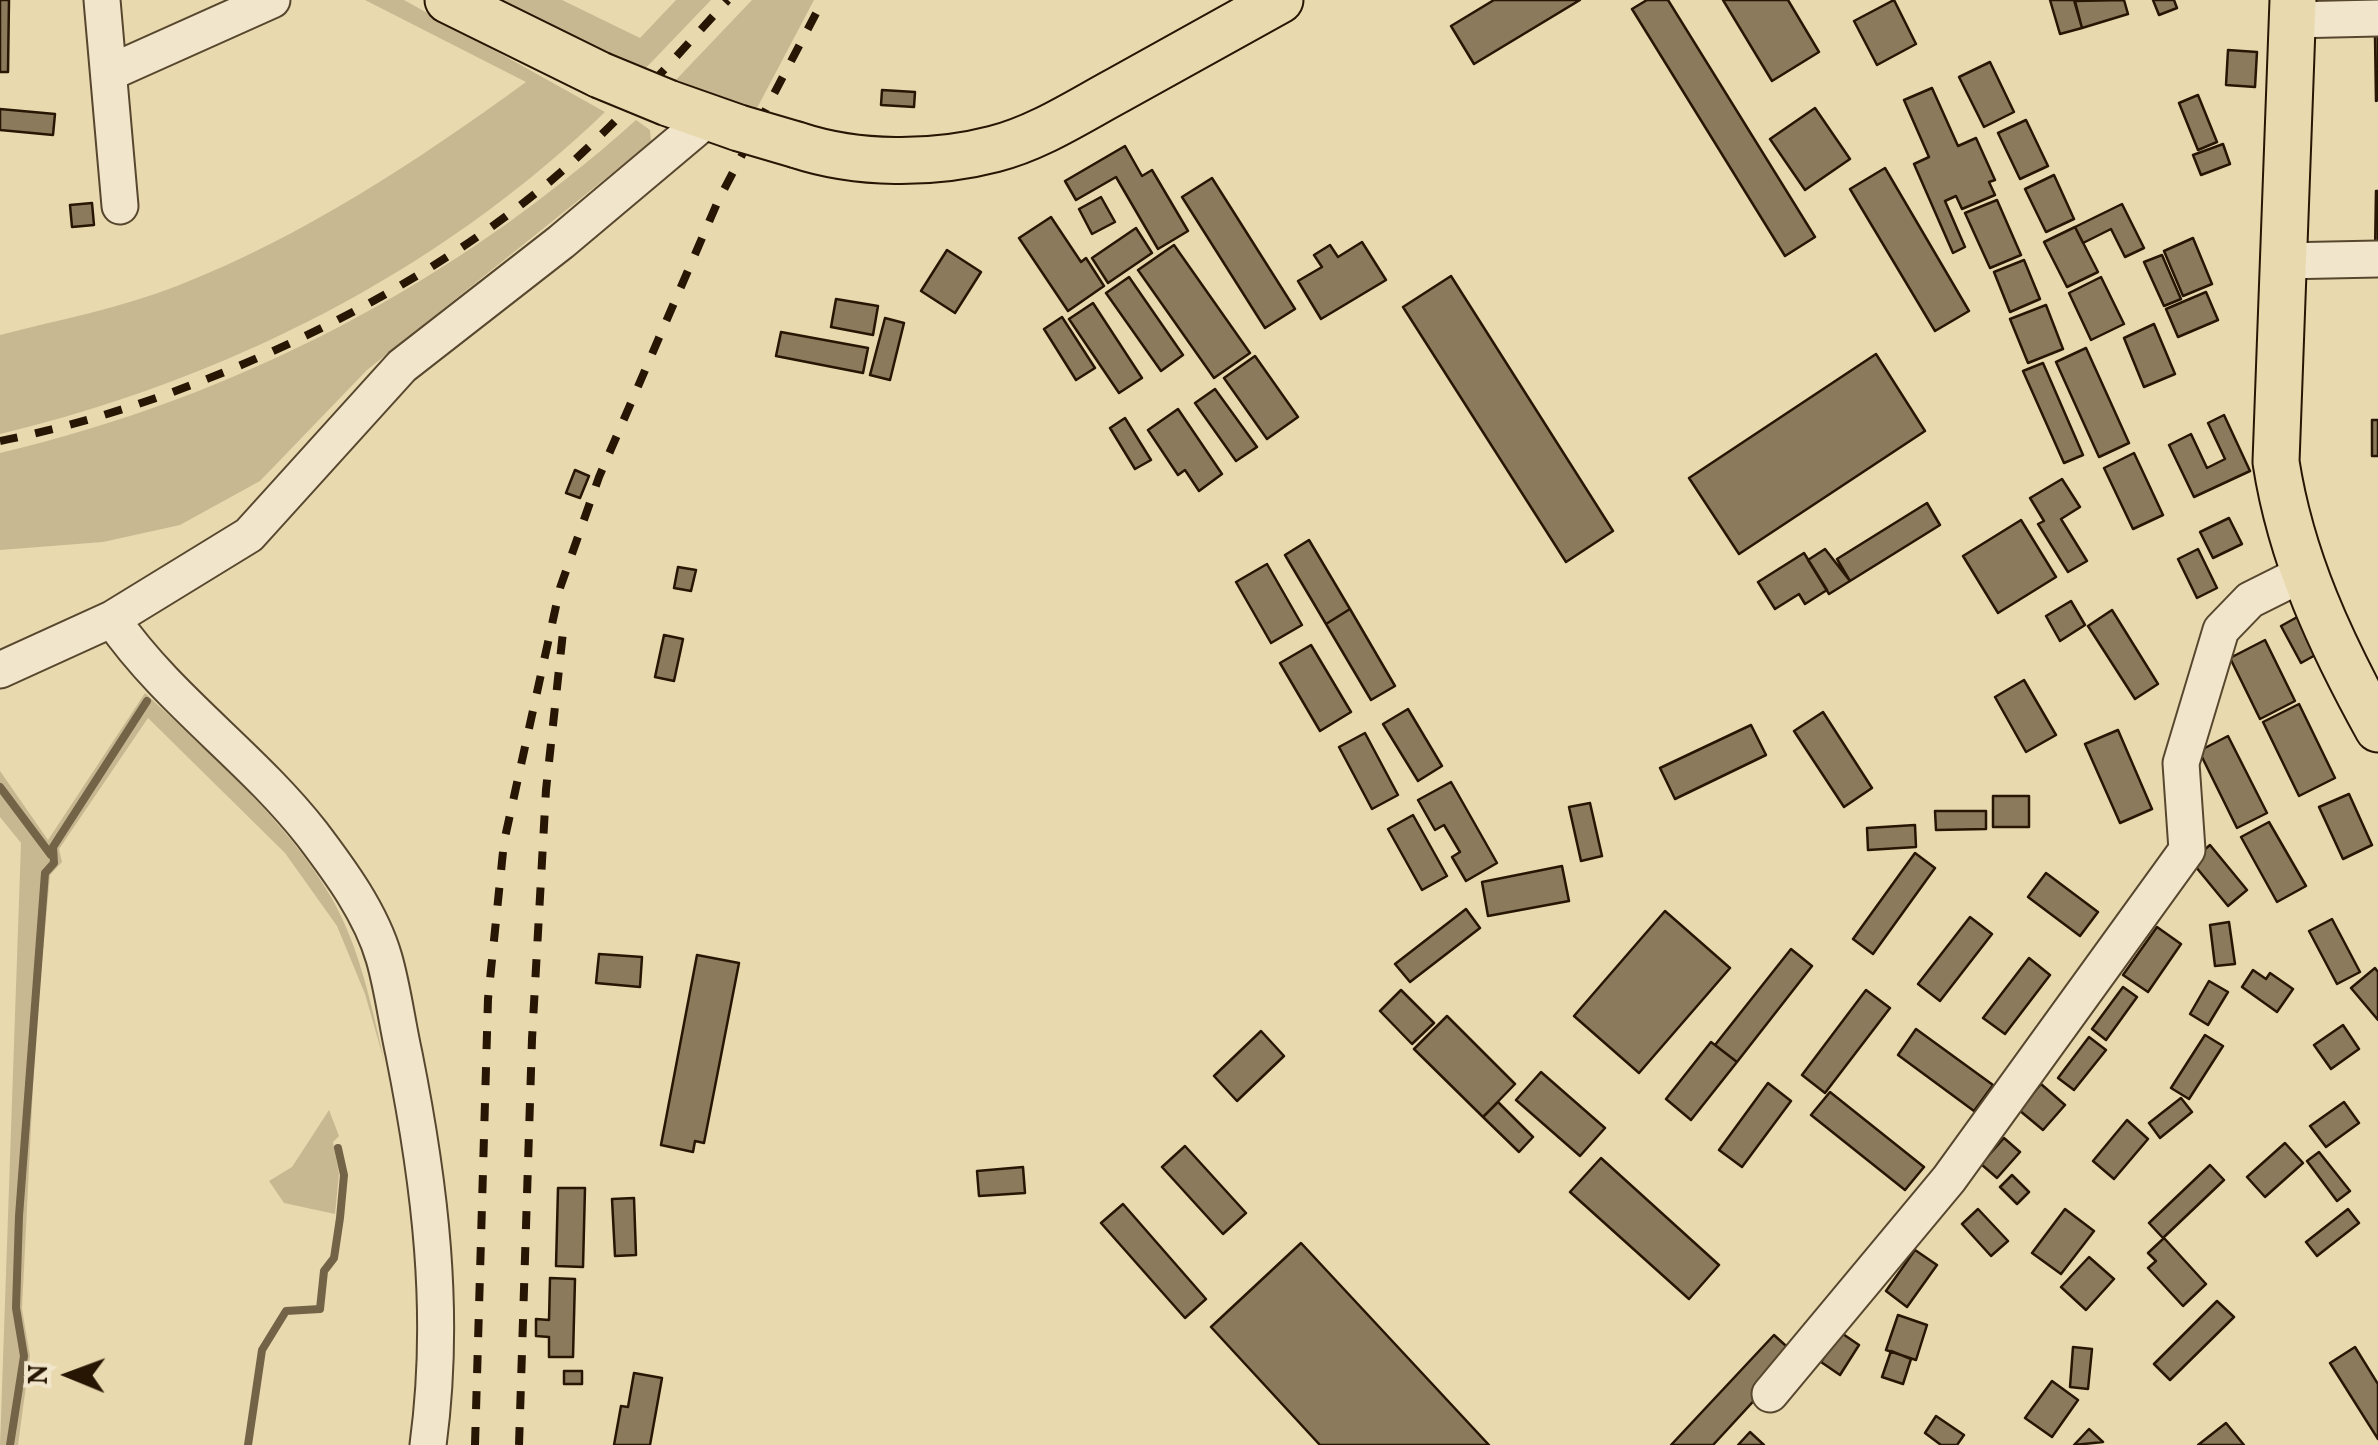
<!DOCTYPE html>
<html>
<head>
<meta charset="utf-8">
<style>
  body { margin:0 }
  #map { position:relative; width:2378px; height:1445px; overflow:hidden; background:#e9d9af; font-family:Vollkorn,serif }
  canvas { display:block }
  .north { position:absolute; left:20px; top:1325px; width:100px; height:100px; -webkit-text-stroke:8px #f1e6cb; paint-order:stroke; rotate:271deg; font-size:28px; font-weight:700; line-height:40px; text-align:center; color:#261603 }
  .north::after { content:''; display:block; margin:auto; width:35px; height:45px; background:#261603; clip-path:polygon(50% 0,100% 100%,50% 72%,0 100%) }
</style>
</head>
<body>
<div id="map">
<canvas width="2378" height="1445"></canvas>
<div class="north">N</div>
</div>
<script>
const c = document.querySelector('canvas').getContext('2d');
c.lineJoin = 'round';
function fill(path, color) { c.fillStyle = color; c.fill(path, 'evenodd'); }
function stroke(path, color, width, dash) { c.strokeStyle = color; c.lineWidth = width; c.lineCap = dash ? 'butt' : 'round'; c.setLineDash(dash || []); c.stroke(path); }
const green = new Path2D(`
  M365,0h39l201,112c-167,161 -380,268 -605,322v-99c58,-15 121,-27 177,-49 127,-50 239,-124 349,-204z
  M491,0h71l78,38 36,-38h35l-69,72z
  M752,0h62l-58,110 -84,-26z
  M636,120l14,10 1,12 -284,228 -107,111 -80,44 -77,17 -103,8v-97c240,-57 453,-169 636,-333z
  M145,693c63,59 142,128 186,204 29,50 41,111 54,167l-20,-70 -28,-68 -52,-73 -137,-135 -89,131 3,13 -12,13 -14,151 -14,283 8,47 -12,89h-18l21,-602 -21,-26v-46l48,69z
  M329,1110l10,26 -6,6 6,32 -4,40 -51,-11 -15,-22 23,-14z`);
const stream = new Path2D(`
  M0,787l51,68
  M10,1445l14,-89 -8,-48 3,-92 26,-343 9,-10 -1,-16 94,-146
  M248,1445l14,-95 24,-39 34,-2 4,-38 10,-13 6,-40 4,-43 -6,-27`);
const building = new Path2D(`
  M0,0h9l-1,72h-8z
  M1494,0h86l-106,64 -23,-38z
  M1647,0h21l147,237 -30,19 -153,-247z
  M1723,0h65l31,52 -47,29z
  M1894,0l22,44 -39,21 -23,-44z
  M2050,0h24l8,28 -22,6z
  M2124,0l4,14 -46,14 -7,-27z
  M2153,0h21l3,8 -18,7z
  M2375,36h3v64l-2,1z
  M2228,50l29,2 -2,35 -29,-2z
  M1990,62l24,50 -30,15 -25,-50z
  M1932,88l26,58 18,-8 19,42 -6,2 6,13 -33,14 -6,-13 -11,5 20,46 -12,6 -39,-89 15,-7 -25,-57z
  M882,90l33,2 -1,15 -33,-2z
  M2198,95l19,47 -19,8 -19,-47z
  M1815,108l35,51 -45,31 -35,-51z
  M0,109l55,5 -2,21 -53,-5z
  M2026,120l22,46 -28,13 -22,-46z
  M2223,144l7,20 -29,11 -8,-20z
  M1125,146l17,30 10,-6 36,61 -30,18 -42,-72 -40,23 -11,-19z
  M1885,168l84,143 -34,20 -85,-142z
  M2054,175l20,44 -28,13 -21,-43z
  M1212,178l83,131 -30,19 -83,-131z
  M2376,191h2v62h-3z
  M1101,197l14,25 -23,12 -13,-25z
  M1997,200l24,55 -31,13 -25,-55z
  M92,203l2,22 -22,2 -2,-22z
  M2122,204l22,44 -19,9 -14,-28 -28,14 -8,-16z
  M1051,217l30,45 5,-4 18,28 -36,25 -49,-73z
  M2075,227l23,45 -31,15 -23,-45z
  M1136,228l16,25 -44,30 -16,-25z
  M2193,238l19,46 -29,12 -19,-45z
  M1362,242l24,38 -65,39 -23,-38 24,-14 -8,-12 16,-10 8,12z
  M1174,245l76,108 -36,25 -76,-108z
  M947,250l34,22 -26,41 -34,-22z
  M2162,255l19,44 -17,7 -20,-44z
  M2024,260l16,39 -30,13 -16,-40z
  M1451,276l162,255 -47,31 -163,-255z
  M1129,277l54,78 -22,16 -55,-78z
  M2101,277l23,47 -33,16 -22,-47z
  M2206,292l12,28 -40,17 -12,-28z
  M836,299l42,7 -5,29 -42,-8z
  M1093,303l49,75 -23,15 -50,-74z
  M2046,305l17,44 -35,14 -18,-44z
  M1062,317l33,51 -19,12 -32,-51z
  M885,318l19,5 -14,57 -20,-5z
  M2154,324l21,50 -31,13 -20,-49z
  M781,332l87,16 -5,25 -87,-17z
  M2086,348l43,95 -30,14 -43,-95z
  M1876,354l49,77 -186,123 -50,-76z
  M1255,356l43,61 -31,22 -43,-61z
  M2043,363l40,92 -19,8 -41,-92z
  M1215,389l42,58 -21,14 -41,-58z
  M1178,409l44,65 -23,17 -14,-21 -7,5 -30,-45z
  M2224,415l26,56 -56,26 -25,-52 22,-11 16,34 18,-9 -17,-36z
  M1125,418l26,42 -16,9 -25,-41z
  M2372,420h6v36h-6z
  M2134,453l29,62 -30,14 -29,-61z
  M575,470l14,6 -9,22 -14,-5z
  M2062,479l18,28 -19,12 26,42 -19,11 -30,-48 6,-3 -14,-23z
  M1927,503l13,22 -90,56 -13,-22z
  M2229,518l13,26 -29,14 -13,-26z
  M2021,520l35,57 -58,36 -35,-57z
  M1309,540l41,69 -24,15 -41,-69z
  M1825,549l25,32 -21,13 -21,-34z
  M2198,549l19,39 -20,10 -19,-39z
  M1804,553l23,37 -22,14 -6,-10 -24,15 -17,-27z
  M1267,564l35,61 -31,18 -35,-61z
  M678,567l18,3 -5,21 -17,-3z
  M2071,601l14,24 -25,16 -14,-25z
  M1350,609l45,77 -24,14 -45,-76z
  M2112,610l46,74 -23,15 -47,-73z
  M2299,616l20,37 -18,10 -20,-37z
  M664,635l19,4 -9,42 -19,-4z
  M2265,640l30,61 -35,18 -30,-61z
  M1311,645l40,67 -31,19 -40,-68z
  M2024,680l32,55 -30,17 -31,-55z
  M2299,704l36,74 -36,18 -36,-74z
  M1408,709l34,57 -24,15 -35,-57z
  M1823,712l49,76 -28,19 -50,-76z
  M1751,725l15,30 -91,44 -15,-31z
  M2118,730l34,79 -32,14 -35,-79z
  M1365,733l33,62 -26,14 -33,-62z
  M2228,736l39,77 -30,15 -38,-77z
  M1451,782l46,81 -31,18 -14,-24 8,-5 -16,-27 -9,5 -17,-30z
  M2349,794l23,51 -29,14 -24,-52z
  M1993,796h36v31h-36z
  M1590,803l12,53 -21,5 -12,-54z
  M1935,811h51v18l-50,1z
  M1413,815l34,61 -25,14 -34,-61z
  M2269,822l37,64 -29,16 -36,-65z
  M1915,825l1,22 -48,3 -1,-22z
  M2210,845l37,45 -19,16 -37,-45z
  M1915,853l20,15 -62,86 -20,-15z
  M1562,866l7,35 -81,15 -6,-34z
  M2046,873l52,39 -18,24 -52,-39z
  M1466,909l14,19 -70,54 -15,-18z
  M1665,911l65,57 -91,105 -65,-57z
  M1970,917l22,17 -52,67 -22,-17z
  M2332,919l28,53 -23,12 -28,-53z
  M2229,922l6,42 -20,2 -5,-41z
  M2157,927l24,17 -33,48 -25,-17z
  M1791,949l21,17 -75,96 -22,-17z
  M599,954l43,3 -2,30 -44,-4z
  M697,955l42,8 -35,180 -9,-2 -2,11 -32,-7z
  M2029,958l21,17 -45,59 -22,-16z
  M2375,968l3,4v48l-27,-32z
  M2253,970l13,9 4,-6 23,16 -16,23 -35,-25z
  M2209,981l19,11 -20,33 -18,-11z
  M2123,987l14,10 -31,43 -14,-11z
  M1401,990l33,33 -22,21 -32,-33z
  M1866,990l24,18 -65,85 -23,-18z
  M1447,1016l68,68 -32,33 -69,-68z
  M2343,1025l16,24 -28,20 -17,-24z
  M1916,1029l77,56 -19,26 -76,-56z
  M1261,1031l23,25 -47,45 -23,-25z
  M2205,1035l18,11 -34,53 -18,-11z
  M2089,1037l17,13 -32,40 -16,-12z
  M1711,1042l26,20 -46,58 -25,-21z
  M1541,1072l64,56 -25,28 -64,-56z
  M1768,1083l23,18 -49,66 -23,-17z
  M2041,1084l24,21 -22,25 -24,-20z
  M1830,1092l94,75 -19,23 -94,-75z
  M2181,1098l11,14 -32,26 -11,-15z
  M1498,1102l35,35 -14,15 -36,-35z
  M2344,1102l15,21 -33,24 -16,-21z
  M2127,1120l21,19 -34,40 -21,-18z
  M2004,1138l16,14 -23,26 -16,-14z
  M2285,1143l18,20 -38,34 -18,-20z
  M1185,1146l61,67 -23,21 -61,-67z
  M2319,1152l31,39 -13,10 -30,-40z
  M1601,1158l118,107 -30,34 -119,-107z
  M2210,1165l14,15 -61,58 -14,-15z
  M1023,1167l2,26 -46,3 -2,-25z
  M2012,1175l17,17 -12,12 -17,-17z
  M558,1188h27l-2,79 -27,-1z
  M634,1198l2,57 -21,1 -3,-57z
  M1123,1204l83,95 -21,19 -84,-95z
  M1978,1209l30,32 -17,15 -29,-32z
  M2065,1209l29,22 -33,43 -29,-21z
  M2348,1209l11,14 -42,33 -11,-14z
  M2164,1238l42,46 -23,22 -35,-38 8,-7 -8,-8z
  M1301,1243l188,202h-169l-109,-118z
  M1915,1250l22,15 -30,42 -21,-16z
  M2089,1257l25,22 -28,31 -25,-23z
  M550,1278l25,1 -2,78h-24v-20l-13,-1v-17l13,1z
  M2217,1301l17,16 -64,63 -16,-16z
  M1898,1315l29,10 -11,35 -30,-10z
  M1840,1332l19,13 -19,30 -19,-13z
  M1774,1335l22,20 -83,90h-42z
  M2073,1347l19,2 -4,40 -18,-2z
  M2355,1347l23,37v55l-48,-76z
  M1891,1351l20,8 -8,25 -21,-7z
  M564,1371h18v13h-18z
  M634,1373l28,5 -12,67h-36l7,-39 7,1z
  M2052,1381l26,19 -26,37 -27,-19z
  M1936,1416l28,19 -7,10h-16l-16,-12z
  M2226,1423l18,22h-46z
  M2089,1429l14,13 -29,3z
  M1750,1432l14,13h-26z`);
const minor = new Path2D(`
  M102,0l18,206
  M2291,20l87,-2
  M109,73l163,-73
  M2281,261l97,-2
  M112,619c56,81 139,137 200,215 28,37 59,79 72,124 9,31 13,65 20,96 26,130 42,259 24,391
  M0,670l112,-51 137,-84 153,-169 159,-124 145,-122
  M1770,1394l179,-215 238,-329 -6,-87 40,-133 29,-30 52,-26`);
const major = new Path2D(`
  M448,0l152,75
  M2293,0l-17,462c15,97 55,182 102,267
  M668,103l71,25
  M797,145c60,20 136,20 197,4 44,-11 85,-38 124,-59 54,-30 108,-60 162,-90`);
const rail = new Path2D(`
  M0,441c194,-38 436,-151 581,-287 52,-48 99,-102 147,-154
  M475,1445l13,-446 16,-157 56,-254 39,-111 119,-276 105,-201
  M519,1445l13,-406 14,-249 17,-158`);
const majorBridge = new Path2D(`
  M600,75l68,28
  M739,128l58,17`);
fill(green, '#c8b892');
stroke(stream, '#736347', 8);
fill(building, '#8b7b5c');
stroke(building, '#261603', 2.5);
stroke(minor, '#57472e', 39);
stroke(major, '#261603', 49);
stroke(minor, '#f1e6cb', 35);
stroke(major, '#e9d9af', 45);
stroke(rail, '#261603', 8, [18, 18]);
stroke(majorBridge, '#261603', 49, []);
stroke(majorBridge, '#e9d9af', 45);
</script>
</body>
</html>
